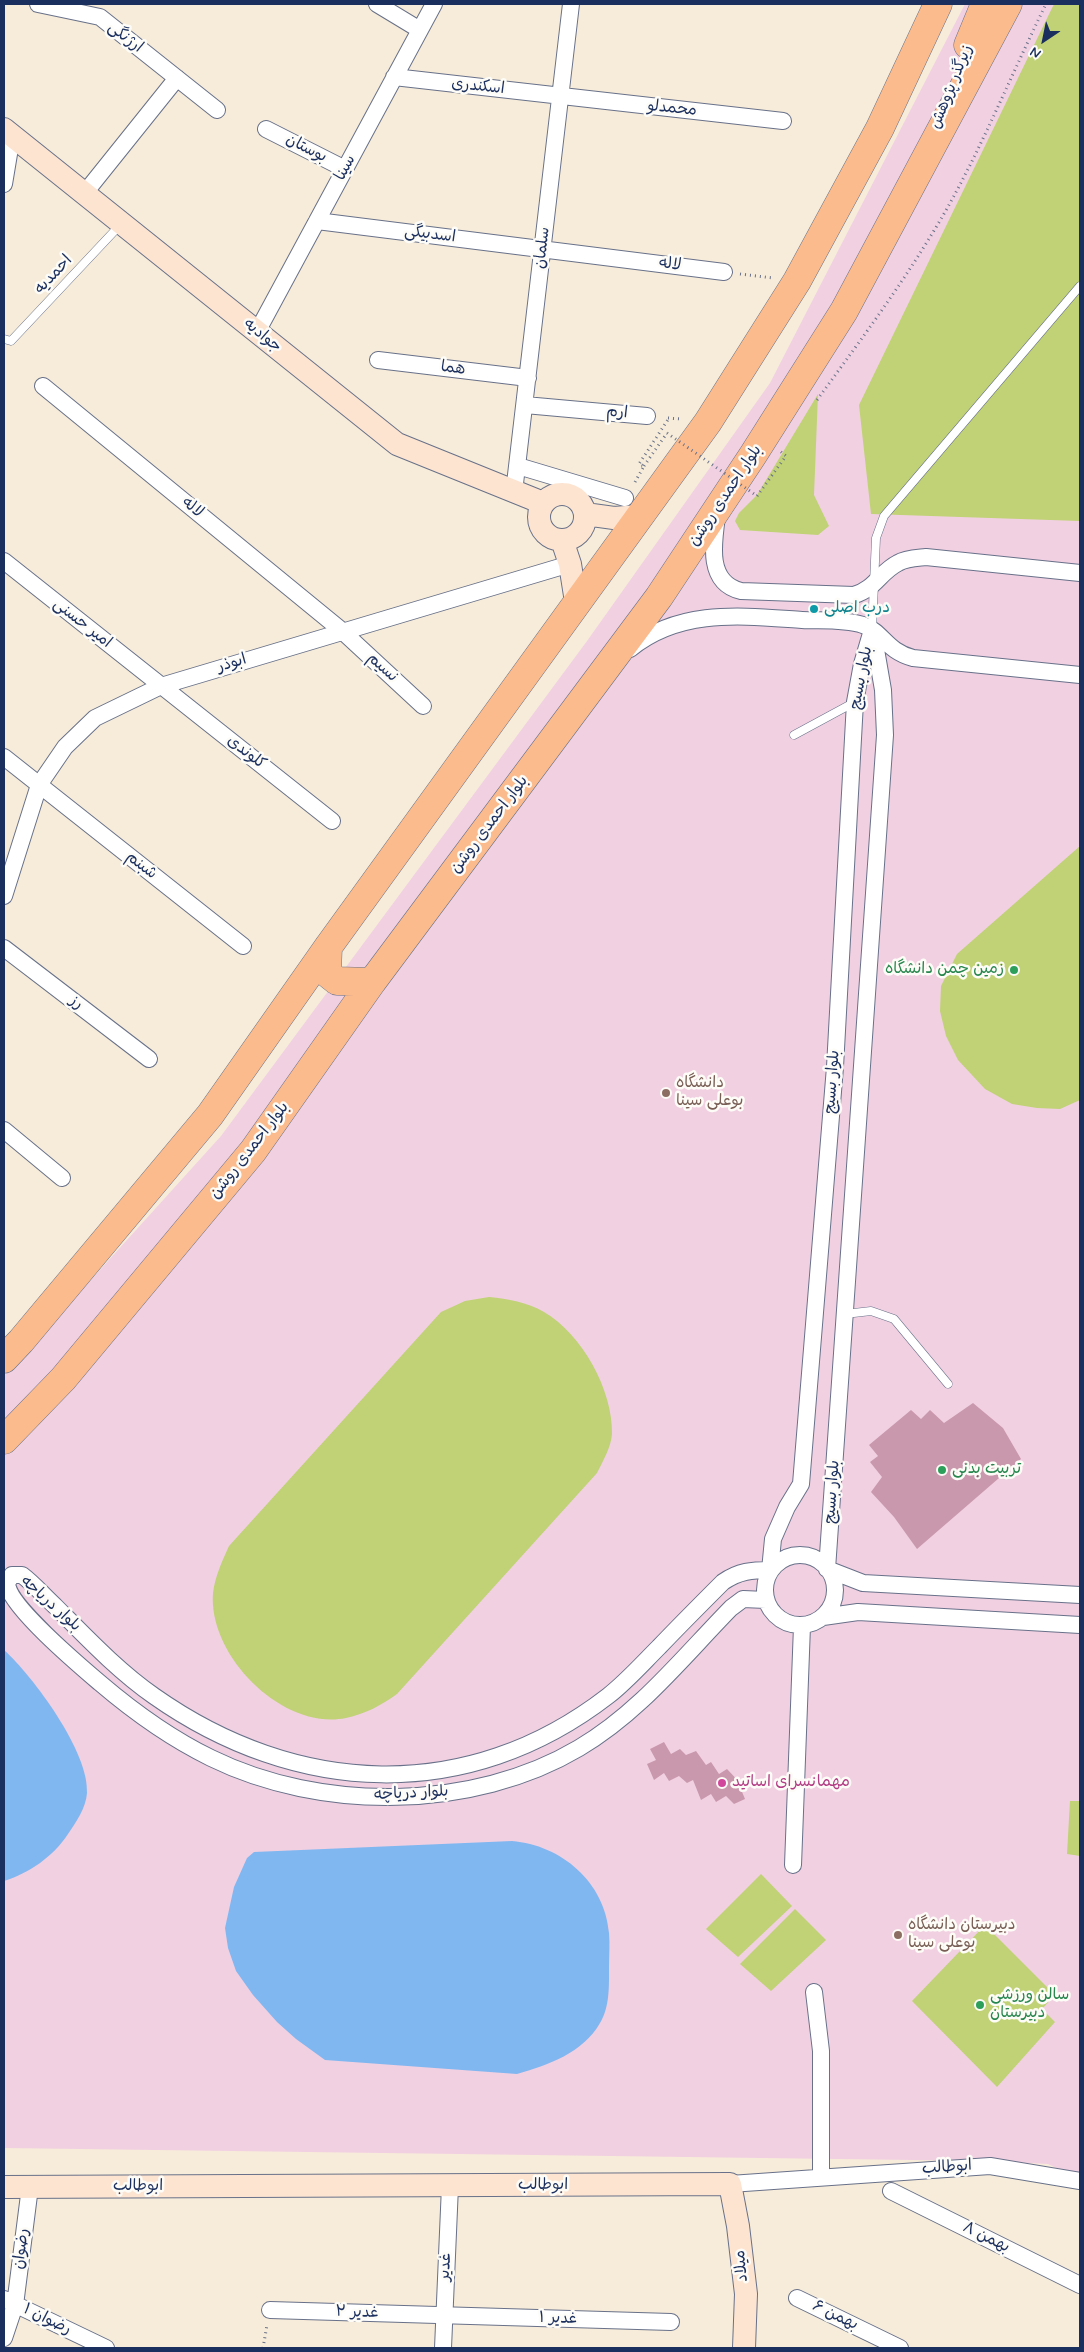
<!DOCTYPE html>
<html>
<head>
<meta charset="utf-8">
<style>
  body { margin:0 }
  #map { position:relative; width:1084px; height:2352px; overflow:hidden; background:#f7ecd9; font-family:Mynerve,sans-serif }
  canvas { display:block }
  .frame { position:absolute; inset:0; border:5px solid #1b2f5e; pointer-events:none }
  .north { position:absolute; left:1019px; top:15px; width:50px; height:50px; -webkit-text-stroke:4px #fdfcf7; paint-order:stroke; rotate:214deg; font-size:14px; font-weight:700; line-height:20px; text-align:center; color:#1b2f5e }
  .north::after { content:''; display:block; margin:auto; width:18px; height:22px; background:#1b2f5e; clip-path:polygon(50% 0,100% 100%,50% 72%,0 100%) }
</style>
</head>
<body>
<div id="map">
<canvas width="1084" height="2352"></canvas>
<div class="frame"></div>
<div class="north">N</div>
</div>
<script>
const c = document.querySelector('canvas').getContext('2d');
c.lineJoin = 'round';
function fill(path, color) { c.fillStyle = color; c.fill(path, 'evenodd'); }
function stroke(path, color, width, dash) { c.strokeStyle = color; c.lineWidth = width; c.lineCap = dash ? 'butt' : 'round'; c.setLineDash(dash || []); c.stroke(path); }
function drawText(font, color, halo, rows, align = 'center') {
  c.font = font + ' Mynerve,"Playpen Sans Arabic",sans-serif'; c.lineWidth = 5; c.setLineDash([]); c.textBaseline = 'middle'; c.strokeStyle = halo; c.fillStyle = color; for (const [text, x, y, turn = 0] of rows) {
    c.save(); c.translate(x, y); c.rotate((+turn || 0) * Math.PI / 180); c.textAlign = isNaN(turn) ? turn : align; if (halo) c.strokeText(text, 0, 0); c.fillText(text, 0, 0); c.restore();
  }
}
const built = new Path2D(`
  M965,4h115v2175l-32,-15 -59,-3 -985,-13v-772l217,-240 366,-495 183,-258z`);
const green = new Path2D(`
  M1054,4h26v517l-209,-7 -12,-109z
  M818,394l-4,101 15,31 -11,9 -78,-5 -5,-9 4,-8 18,-18z
  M1080,846v254l-20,9 -23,-1 -25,-4 -27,-15 -27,-29 -12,-24 -6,-25 1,-25 16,-32z
  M489,1297c19,2 38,5 55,15 38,22 69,78 68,122 -1,13 -9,27 -15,39l-200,221c-15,11 -32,20 -51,24 -63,13 -138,-62 -133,-125 2,-16 9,-32 16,-47l212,-234 24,-11z
  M1070,1801h10v55l-13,-2z
  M761,1874l31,32 -54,51 -32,-28z
  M795,1909l31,31 -55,51 -31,-27z
  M985,1925l70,70 -13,14 13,13 -58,65 -85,-86z`);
const water = new Path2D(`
  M4,1650c29,26 86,103 83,143 -1,15 -11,29 -19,41 -15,23 -39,39 -64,47z
  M512,1841c49,4 93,41 97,92 1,11 0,23 0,34 0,18 1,40 -9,56 -17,30 -52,42 -83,51l-192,-14 -29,-21 -19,-17 -24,-27 -17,-24 -8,-23 -3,-20 9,-41 13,-29 7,-6z`);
const building = new Path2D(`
  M973,1403l30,25 18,31 -104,90 -23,-32 -23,-25 11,-15 -12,-15 8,-6 -9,-11 42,-35 10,9 9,-9 14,13z
  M664,1742l7,12 9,-5 6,6 10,-4 10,14 5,-3 8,12 8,-5 15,16 -2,2 5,12 -11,5 -8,-8 -10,6 -5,-8 -10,6 -8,-20 -6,3 -8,-7 -10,5 -5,-8 -10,7 -7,-16 9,-4 -6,-11z`);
const path = new Path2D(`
  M740,274l33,4
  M817,400c46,-63 93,-126 132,-195 36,-65 64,-134 97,-201
  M668,418l13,1
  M644,466l23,-33
  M635,482l9,-16 -5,-2 30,-46
  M757,496l29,-40 -6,-5
  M263,2348l4,-23`);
const lane = new Path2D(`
  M4,339l7,2 110,-117
  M872,630l4,-92 8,-22 196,-230
  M794,735l61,-33
  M845,1314l26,-3 23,8 54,65`);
const street = new Path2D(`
  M38,4l62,13 117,93
  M377,4l43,26
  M394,77l389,44
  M266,129l79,40
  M4,184l8,-48
  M84,194l93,-116
  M317,221l407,51
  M257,332l177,-328
  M378,360l150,18
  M43,386l298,244 82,76
  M525,405l122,11
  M518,466l107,32
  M514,492l57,-488
  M717,517c-4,27 -10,66 24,74l113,4c21,-6 26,-23 44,-32 8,-5 19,-5 28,-6l154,16
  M4,561l328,260
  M873,632l10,58 2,45 -58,834 36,14 217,12
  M630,649c50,-41 112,-33 172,-29 19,1 42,-1 61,5 20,7 23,26 50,33l167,17
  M4,757l239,189
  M4,896l35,-111 26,-38 30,-29 66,-32 409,-122
  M4,948l145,111
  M4,1130l58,48
  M765 1590a35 35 0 1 1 70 0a35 35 0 1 1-70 0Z
  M766,1600l-23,-1 -12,9c-48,49 -92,105 -152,140 -106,63 -258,64 -368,10 -41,-20 -77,-46 -111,-75 -20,-17 -92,-78 -93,-100l5,-8h10c12,9 22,21 33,31 31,31 63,65 99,90 142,100 313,109 454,0 18,-14 34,-32 51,-49 21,-22 43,-44 64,-65 16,-11 29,-12 47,-12l3,-31 14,-32 14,-23 34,-417 20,-365 7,-38 10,-34
  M823,1617l35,-5 222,13
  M793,1865l9,-239
  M814,1992l7,59v125
  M730,2184l260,-18 90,15
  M891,2191l189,94
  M797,2298l103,50
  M4,2299l102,49
  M270,2310l401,12
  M4,2338l11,-33 15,-118
  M443,2348l7,-162`);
const secondary = new Path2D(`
  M4,129l393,315 146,59
  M539 517a23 23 0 1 1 46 0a23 23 0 1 1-46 0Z
  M585,514l29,4 25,-2
  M562,540l8,24 6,38
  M4,2187l726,-3 8,42 8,68 -2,54`);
const highway = new Path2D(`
  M968,45l17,-41
  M328,947l-1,26 10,8 35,1
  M4,1359l17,-18 189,-226 118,-168 380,-525 89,-141 83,-153 58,-124
  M4,1440l59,-61 190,-228 119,-169 287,-385 94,-142 91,-144 164,-307`);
const pathBridge = new Path2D(`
  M667,433l90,63`);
const markers = [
  [814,609,5,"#0f9aa8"],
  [1014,970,5,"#2e9e5b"],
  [666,1093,5,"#8d6e63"],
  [942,1470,5,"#2e9e5b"],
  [722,1783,5,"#d1479c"],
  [898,1935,5,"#8d6e63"],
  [980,2005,5,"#2e9e5b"]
];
const streetNames = [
  ["ارژنگی",125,38,38],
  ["اسکندری",478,87,6],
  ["زیرگذر پژوهش",952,87,-68],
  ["محمدلو",672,109,6],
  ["بوستان",306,149,27],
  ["سینا",346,168,-62],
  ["اسدبیگی",430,235,7],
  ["سلمان",543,248,-83],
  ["لاله",670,265,7],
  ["احمدیه",54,275,-47],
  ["جوادیه",262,336,39],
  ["هما",453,369,7],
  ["ارم",617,413,5],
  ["بلوار احمدی روشن",726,496,-56],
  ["لاله",192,508,39],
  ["امیر حسنی",82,624,38],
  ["ابوذر",232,664,-17],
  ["نسیم",382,668,42],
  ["بلوار بسیج",862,678,-79],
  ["کلوندی",246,753,38],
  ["بلوار احمدی روشن",490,825,-53],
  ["شبنم",141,866,38],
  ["رز",76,1003,37],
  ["بلوار بسیج",833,1082,-86],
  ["بلوار احمدی روشن",250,1151,-52],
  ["بلوار بسیج",833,1492,-86],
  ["بلوار دریاچه",50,1604,42],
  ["بلوار دریاچه",411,1794,-3],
  ["ابوطالب",947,2168,-4],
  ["ابوطالب",543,2186],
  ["ابوطالب",138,2187],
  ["بهمن ۸",986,2238,26],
  ["رضوان",22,2249,-83],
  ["میلاد",742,2266,-96],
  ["غدیر",446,2267,-87],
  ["غدیر ۲",357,2313,2],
  ["بهمن ۶",835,2316,26],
  ["غدیر ۱",558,2319,2],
  ["رضوان ۱",47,2320,26]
];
const cultureNames = [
  ["درب اصلی",824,609]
];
const leisureNames = [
  ["زمین چمن دانشگاه",1004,970,"right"],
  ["تربیت بدنی",952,1470],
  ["سالن ورزشی",990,1996],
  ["دبیرستان",990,2014]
];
const educationNames = [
  ["دانشگاه",676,1084],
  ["بوعلی سینا",676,1102],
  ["دبیرستان دانشگاه",908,1926],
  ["بوعلی سینا",908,1944]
];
const hotelNames = [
  ["مهمانسرای اساتید",732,1783]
];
fill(built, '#f1d0e2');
fill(green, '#c0d275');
fill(water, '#81b7f0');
fill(building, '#ca98ad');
stroke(lane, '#687189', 9);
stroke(street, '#687189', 18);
stroke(secondary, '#687189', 24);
stroke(highway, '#687189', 29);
stroke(path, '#687189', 3, [1, 4]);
stroke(lane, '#fff', 8);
stroke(street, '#fff', 16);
stroke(secondary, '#fde4d1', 22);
stroke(highway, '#fbbb8d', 28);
stroke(pathBridge, '#687189', 3, [1, 4]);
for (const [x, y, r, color] of markers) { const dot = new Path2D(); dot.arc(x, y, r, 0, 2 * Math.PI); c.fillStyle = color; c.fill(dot); stroke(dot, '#fdfcf7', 2); }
drawText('16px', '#1b2f5e', '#fdfcf7', streetNames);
drawText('16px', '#0d838f', '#fdfcf7', cultureNames, 'left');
drawText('16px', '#27864d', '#fdfcf7', leisureNames, 'left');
drawText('16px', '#785e54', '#fdfcf7', educationNames, 'left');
drawText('16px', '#b23c85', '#fdfcf7', hotelNames, 'left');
</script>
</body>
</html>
